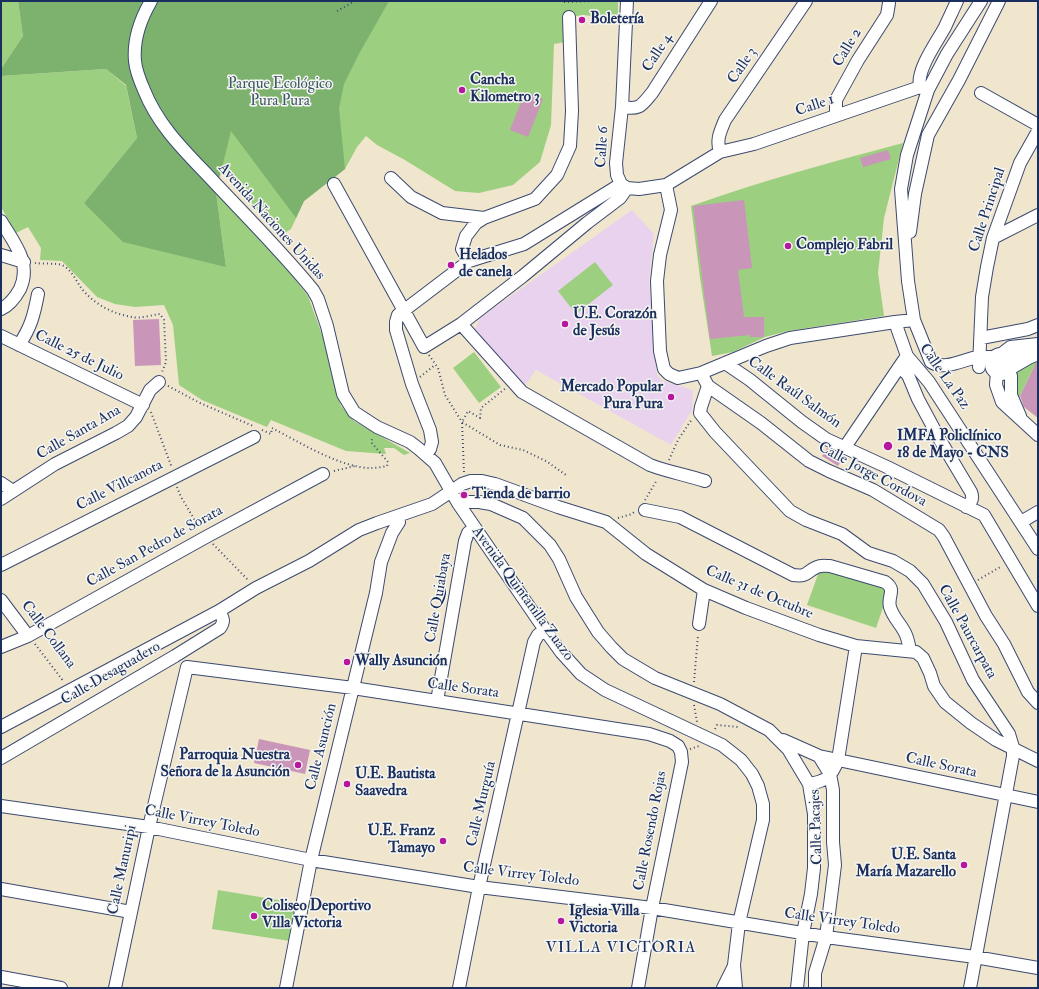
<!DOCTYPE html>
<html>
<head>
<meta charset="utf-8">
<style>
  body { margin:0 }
  #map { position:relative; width:1039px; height:989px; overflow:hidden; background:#f0e5cd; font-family:"IM FELL Double Pica",serif }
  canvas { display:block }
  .frame { position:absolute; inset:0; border:2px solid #1b2f5e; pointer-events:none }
</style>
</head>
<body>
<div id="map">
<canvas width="1039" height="989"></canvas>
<div class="frame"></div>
</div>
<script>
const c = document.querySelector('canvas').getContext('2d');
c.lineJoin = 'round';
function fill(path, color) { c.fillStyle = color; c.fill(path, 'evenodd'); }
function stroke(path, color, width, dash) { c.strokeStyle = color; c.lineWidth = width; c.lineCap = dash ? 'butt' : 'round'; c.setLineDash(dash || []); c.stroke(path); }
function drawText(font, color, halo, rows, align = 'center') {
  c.font = font + ' "IM FELL Double Pica",serif'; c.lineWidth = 3; c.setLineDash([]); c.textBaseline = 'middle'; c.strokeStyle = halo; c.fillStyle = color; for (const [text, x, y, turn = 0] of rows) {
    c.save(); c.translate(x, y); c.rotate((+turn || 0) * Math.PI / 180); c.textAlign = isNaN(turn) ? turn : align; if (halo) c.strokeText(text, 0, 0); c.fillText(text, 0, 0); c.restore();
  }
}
const built = new Path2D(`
  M632,210l22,24 -5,45 8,96 6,6 30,9 -1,20 -21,35 -135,-75 -12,17 -49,-57 5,-12z`);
const green = new Path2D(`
  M1,1h17l5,35 -22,33z
  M188,1h430v19l-34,-5 -22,3 3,24 -11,2 -3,81 -11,37 -27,23 -34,8 -24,-2 -50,-31 -28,-15 -11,-9 -9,11 -12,22 -41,32 -13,28 -11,7 -98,-112z
  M106,69l20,17 11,52 -53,65 142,64 -10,-75 60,63 32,41 16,44 11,48 6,18 13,15 56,32 -6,2 -10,-7h-10l2,6 -40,-3 -75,-31 -4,7 -65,-27 -23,-15 -6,-60 -9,-20 -29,2 -20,-3 -18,-7 -35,-36 -22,-1 1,-12 -13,-21 -12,6 -15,-26v-131z
  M903,143l-19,75 -6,55 6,43 -96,15 -23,6 -32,15 -21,4 -12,-78 -9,-72c70,-25 141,-44 212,-63z
  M595,262l18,23 -37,29 -18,-23z
  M474,352l27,35 -22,16 -26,-35z
  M1038,353v12l-4,2 -16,33 -6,-19 3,-15z
  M821,566l68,24 -13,38 -69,-23z
  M218,890l78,13 -6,38 -78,-12z`);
const forest = new Path2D(`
  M18,1h371l-29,51 -16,32 -5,24 6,61 -41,32 -8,17 -65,-87 -15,61 10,75 -103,-25 -39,-39 53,-65 -11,-53 -20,-16 -105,7v-7l22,-33z`);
const building = new Path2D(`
  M525,92l18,7 -15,38 -18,-7z
  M888,150l3,9 -28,8 -3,-9z
  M744,200l8,68 -14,2 6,47h20v20h-14v-2l-40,4 -17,-133z
  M159,319l2,46 -26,1 -2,-46z
  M1038,362v56l-14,-11 -4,-11 16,-33z
  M827,448l17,8 -6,10 -16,-10z
  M259,739l51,11 -5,24 -51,-11z`);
const path = new Path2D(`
  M564,2l30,-1
  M337,11l18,-10
  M35,263c7,1 22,0 27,2 10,5 14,16 20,24 12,15 31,25 50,28 8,2 19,-2 28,-3l4,6 2,42 -4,10
  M429,355l9,13 7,27 17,27 38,23 23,5 23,11 20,14
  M420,377l15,-12
  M168,386l32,17 53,23
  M151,412l21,56
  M262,430l9,4 1,-6c27,14 69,40 99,40 5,0 11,-1 16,-2l1,-4 -17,-20 2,-5
  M669,460l9,-20 14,-21
  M334,471l21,-5
  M464,472l-2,-50 6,-11 12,7 1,-10 25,-20
  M177,487l4,10 19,32
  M645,500l12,-20
  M618,518l14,-4 2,-2
  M213,544l35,36
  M978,580l24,-14
  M35,644l29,38
  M694,682l4,-47
  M694,705l3,17
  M715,729l2,-4 21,2
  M690,749l9,-3`);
const minor = new Path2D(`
  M151,1c-11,19 -18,38 -16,60 1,10 5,20 9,29 15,38 44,64 71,93 33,35 68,70 98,107l5,9 9,27 16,68 11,18 23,15 33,15 9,7 16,14 23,40 87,127 16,22 20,22 24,16 117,55 19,15 11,14 6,12 5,18v16l-24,103 -5,42 2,23
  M627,1l-5,106 -6,56 1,12 4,9 6,4 12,1 27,-4 54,-33 34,-8 166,-57 8,3
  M981,1l-34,53 -19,36 -21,65 -6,34 7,92 6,39 17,42c14,9 33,-3 47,-5 6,-1 13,0 19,1
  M920,87c-4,-17 17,-45 25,-60 4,-9 8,-17 12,-26
  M981,93l57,32
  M622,107c18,3 19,-1 30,-14l59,-92
  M836,115v-15l22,-40 29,-45 2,-12
  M720,152c-4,-12 0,-20 5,-32l81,-119
  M391,178l20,19 31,16 42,5
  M334,184l90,163 37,-23 62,-48 64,-53 33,-25 7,-10
  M666,185l5,25 -11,45 -3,26 3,70 4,18 5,5 9,4 23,-5 65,-27 24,-8 105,-16 19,-2
  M1,221c13,22 31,42 19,68 -5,9 -10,16 -19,20
  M910,232l5,-38 13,-59 31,-55 40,-79
  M993,238l45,-23
  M1,255l23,7
  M469,261l-7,-12 4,-13 10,-13 8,-5 51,-19 22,-24 13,-29 2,-35 -3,-94
  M895,322l12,34 22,26 109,167
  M461,324l61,68 128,73c18,7 37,10 55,16
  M1,336l142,69
  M981,338l47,-9 10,-4
  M19,345c12,-18 15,-30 19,-51
  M725,363l25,17 52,42 24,17 61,28 97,48 54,91
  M900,367l8,8 10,24 22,41 31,52c3,7 0,11 -5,15
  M979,367l3,-70 5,-30 6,-29 27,-75 18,-32
  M1008,368l3,8v19l9,21
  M997,371l-1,14 6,17 36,33
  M701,373l7,13 -7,21 -1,6 15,19 75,79 16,9 36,14 26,19 25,8 17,10 13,13 23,38 27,58 36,54 4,13v9l-43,232
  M708,386l53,37 48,38 20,10 44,19 66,40 5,7 42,79 18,28 24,48 10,11
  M845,447l59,-87
  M426,455l4,-6 2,-7 -2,-12 -18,-46 -16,-54v-8l2,-7 71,-54 55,-17 97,-60
  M1,483l12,8
  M1,499l54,-35 61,-31 12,-7 8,-9 14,-27 9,-8
  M458,503l9,-1h12l12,2 32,14 27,27 9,14 17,38 22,35 13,15 12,12 32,19 65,26 49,26 19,19 21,35 5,30v54l-3,26 -8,39 -6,55
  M645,510l35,7 113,58c16,2 12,-3 24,-8 4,-2 8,-1 13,-1l55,16c12,8 2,14 5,25 3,11 12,18 16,28 2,5 3,10 4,15
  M1021,522l17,-10
  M1,565l253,-128
  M1,600l27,36
  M699,624l5,-34
  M1,647l27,-11 178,-99 117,-63
  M437,701l28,-160 3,-8 7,-5
  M1,727l218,-116 37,-23 53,-27 50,-31 18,-7 55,-19 30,-20 9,-3h11l13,3 63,23 48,15 40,32 58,36 42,18 73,27 37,11 60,6 7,6 7,15 4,13 11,16 26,21 25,17 42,21
  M783,740l36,16 219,46
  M1,758l174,-102 45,-28c5,-7 3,-10 -1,-17
  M809,784c18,-3 22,-7 29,-24l18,-114
  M1,806l148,21 162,33 168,27 173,21 174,29 149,20 63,11
  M1,889l130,23
  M1,977l60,11
  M115,988l34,-161 38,-160 166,21 296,46 21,7 8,5 3,6 1,10 -30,146 -14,80
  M286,988l25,-128 65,-267 5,-31 11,-29 7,-11 -1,-6
  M459,988l20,-101 55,-245 4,-7 7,-5
  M723,988l11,-22
  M815,988v-15l11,-36 9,-72 -2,-23v-52l-3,-16 -11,-18`);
const major = new Path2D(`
  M1002,356l9,-7 27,-3
  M993 364a8 8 0 1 1 16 0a8 8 0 1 1-16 0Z
  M1009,367l19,-11 10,-4`);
const markers = [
  [582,20,4,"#b5179e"],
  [462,90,4,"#b5179e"],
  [788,246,4,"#b5179e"],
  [451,265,4,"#b5179e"],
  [565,324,4,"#b5179e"],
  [671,397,4,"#b5179e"],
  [888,446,5,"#b5179e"],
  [464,495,4,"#b5179e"],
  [347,662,4,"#b5179e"],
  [298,765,4,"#b5179e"],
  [347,784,4,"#b5179e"],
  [443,841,4,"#b5179e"],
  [964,865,4,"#b5179e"],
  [254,916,4,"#b5179e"],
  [561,921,4,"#b5179e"]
];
const poiNames = [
  ["Boletería",590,20],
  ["Cancha",470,81],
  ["Kilometro 3",470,98],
  ["Complejo Fabril",796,246],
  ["Helados",459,256],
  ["de canela",459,273],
  ["U.E. Corazón",573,315],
  ["de Jesús",573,332],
  ["Mercado Popular",663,388,"right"],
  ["Pura Pura",663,405,"right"],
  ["IMFA Policlínico",897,437],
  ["18 de Mayo - CNS",897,454],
  ["Tienda de barrio",472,495],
  ["Wally Asunción",355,662],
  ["Parroquia Nuestra",290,756,"right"],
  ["Señora de la Asunción",290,773,"right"],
  ["U.E. Bautista",355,775],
  ["Saavedra",355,792],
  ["U.E. Franz",435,832,"right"],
  ["Tamayo",435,849,"right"],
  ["U.E. Santa",956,856,"right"],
  ["María Mazarello",956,873,"right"],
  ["Coliseo Deportivo",262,907],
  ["Villa Victoria",262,924],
  ["Iglesia Villa",569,912],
  ["Victoria",569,929]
];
const streetNames = [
  ["Calle 2",848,48,-59],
  ["Calle 4",658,53,-57],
  ["Calle 3",743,66,-56],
  ["Calle 1",815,106,-19],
  ["Calle 6",603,147,-87],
  ["Calle Principal",988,210,-72],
  ["Avenida Naciones Unidas",271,222,48],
  ["Calle 25 de Julio",79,356,26],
  ["Calle La Paz",944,377,55],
  ["Calle Raúl Salmón",794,393,36],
  ["Calle Santa Ana",79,433,-30],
  ["Calle Jorge Cordova",872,475,28],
  ["Calle Villcanota",120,486,-27],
  ["Calle San Pedro de Sorata",155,547,-29],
  ["Calle 31 de Octubre",759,593,23],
  ["Avenida Quintanilla Zuazo",522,594,54],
  ["Calle Quiabaya",439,598,-80],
  ["Calle Paurcarpata",967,632,61],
  ["Calle Collana",48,635,53],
  ["Calle Desaguadero",111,674,-30],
  ["Calle Sorata",463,689,8],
  ["Calle Asunción",322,747,-76],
  ["Calle Sorata",941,766,12],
  ["Calle Murguía",482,804,-77],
  ["Calle Virrey Toledo",202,822,11],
  ["Calle Pacajes",817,827,-92],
  ["Calle Rosendo Rojas",651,831,-79],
  ["Calle Manuripi",123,870,-78],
  ["Calle Virrey Toledo",521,875,7],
  ["Calle Virrey Toledo",842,922,8]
];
const parkNames = [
  ["Parque Ecológico",280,85],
  ["Pura Pura",280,102]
];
const neighbourhoodNames = [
  ["VILLA VICTORIA",621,949]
];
fill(built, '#e8d2ee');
fill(green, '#9ccf7f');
fill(forest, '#7db26e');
fill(building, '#c995b9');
stroke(minor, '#3b4a6f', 14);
stroke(major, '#3b4a6f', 18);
stroke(path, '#3b4a6f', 2, [1, 3]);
stroke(minor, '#fff', 12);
stroke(major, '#fff', 16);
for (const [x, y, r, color] of markers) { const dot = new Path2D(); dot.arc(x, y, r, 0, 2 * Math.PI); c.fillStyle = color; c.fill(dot); stroke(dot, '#f6f6f2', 1.5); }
drawText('bold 15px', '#1b2f5e', '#f6f6f2', poiNames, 'left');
drawText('15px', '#1b2f5e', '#f6f6f2', streetNames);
drawText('15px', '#3b5766', '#f6f6f2', parkNames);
c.letterSpacing = '1px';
drawText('16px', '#1b2f5e', '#f6f6f2', neighbourhoodNames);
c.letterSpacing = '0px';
</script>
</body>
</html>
